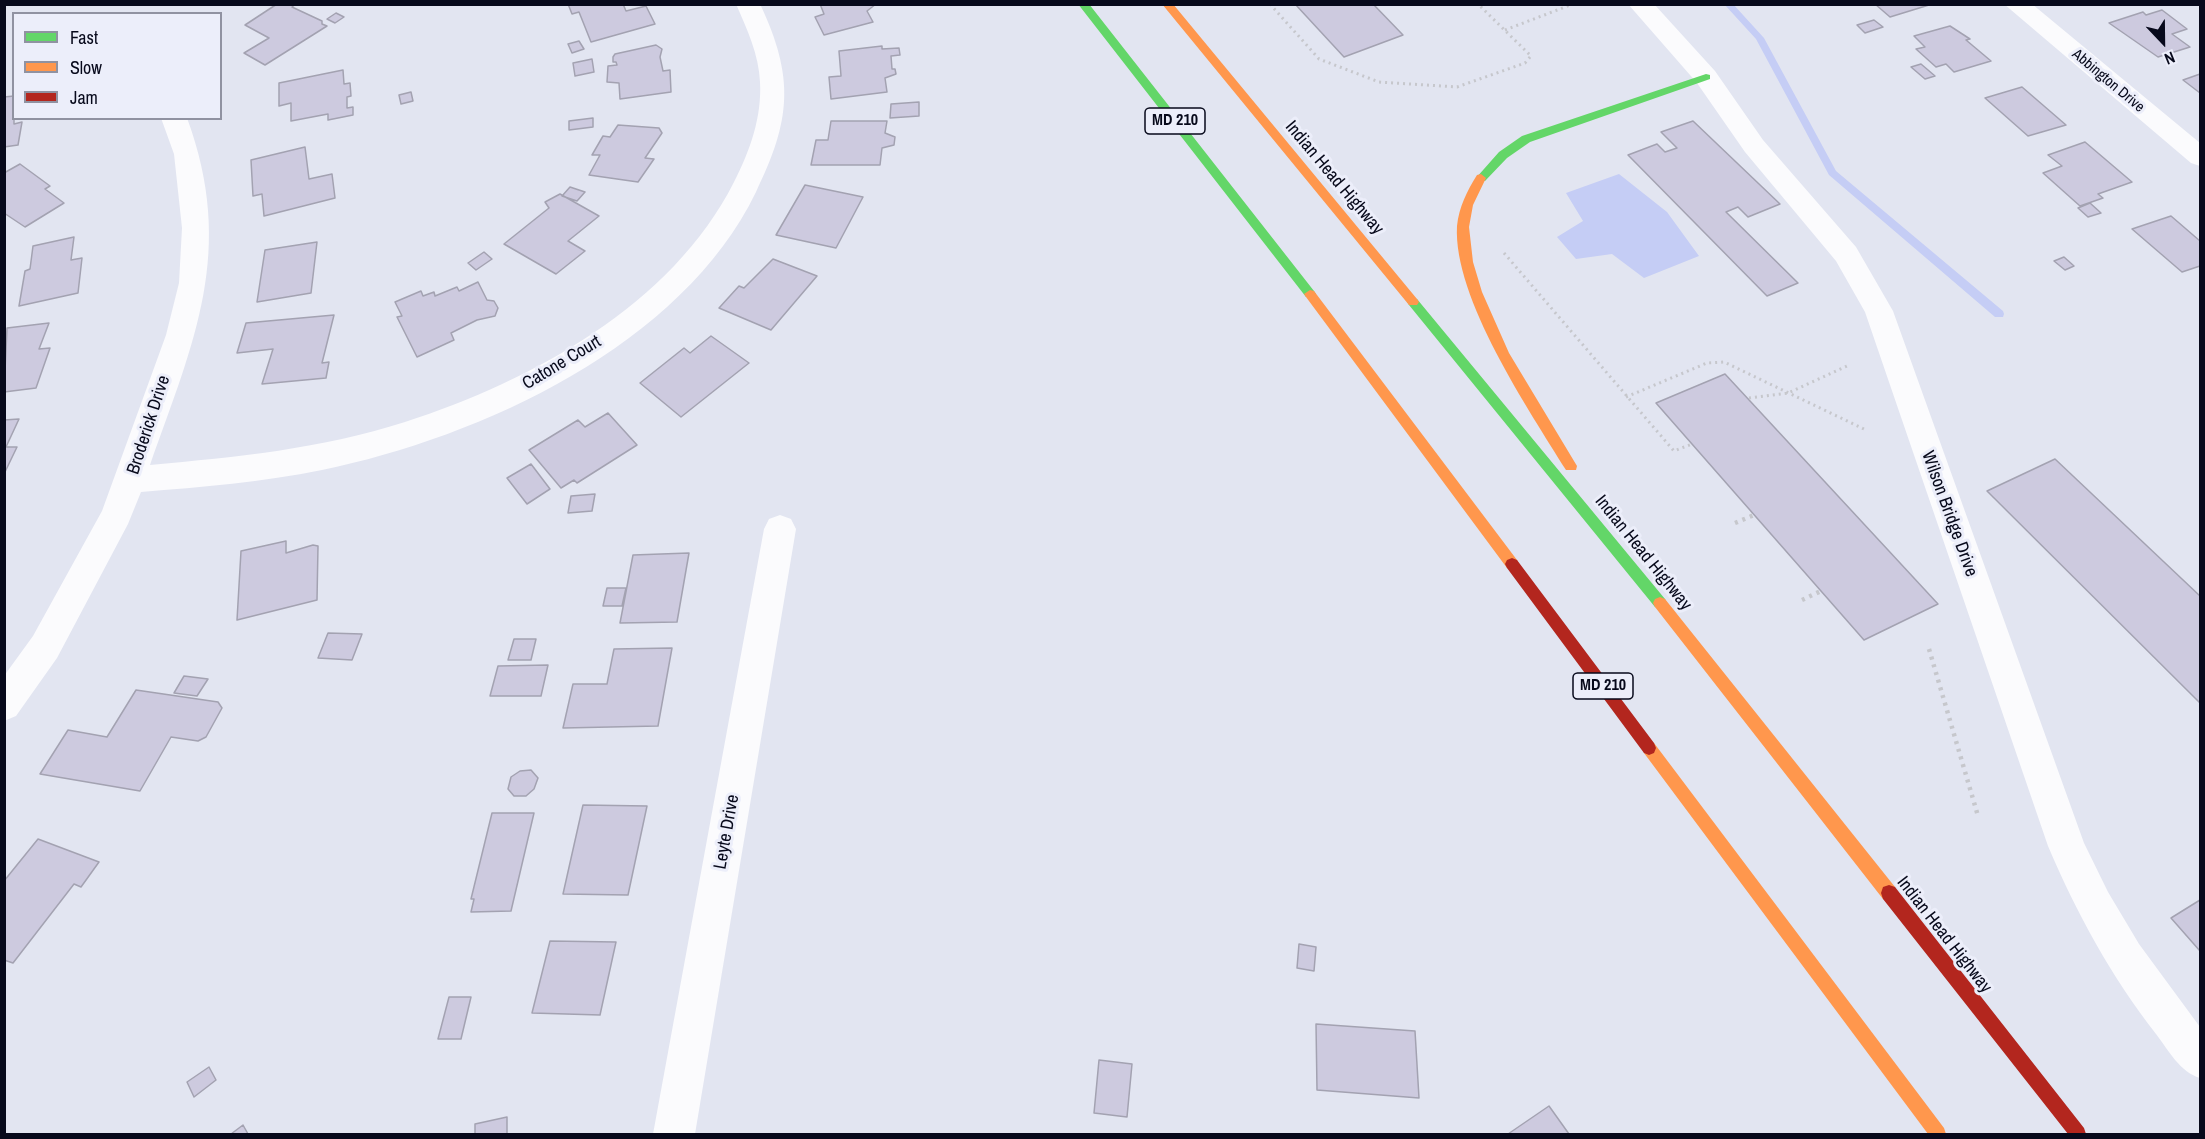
<!DOCTYPE html>
<html>
<head>
<meta charset="utf-8">
<style>
  body { margin:0 }
  #map { position:relative; width:2205px; height:1139px; overflow:hidden; background:#e2e5f1; font-family:"Archivo Narrow",sans-serif }
  canvas { display:block }
  .frame { position:absolute; inset:0; border:6px solid #07091b; pointer-events:none }
  .legend { position:absolute; left:12px; top:12px; width:210px; height:108px; box-sizing:border-box; background:#eceefa; border:2px solid #9092a1; margin:0; padding:8px 10px; list-style:none; font-size:18px; color:#07091b }
  .legend li { display:flex; align-items:center; gap:12px; height:30px }
  .legend b { width:30px; border:2px solid #9092a1 }
  .north { position:absolute; left:2133px; top:12px; width:60px; height:60px; -webkit-text-stroke:4px #eceefa; paint-order:stroke; rotate:158deg; font-size:16px; font-weight:700; line-height:24px; text-align:center; color:#07091b }
  .north::after { content:''; display:block; margin:auto; width:21px; height:27px; background:#07091b; clip-path:polygon(50% 0,100% 100%,50% 72%,0 100%) }
</style>
</head>
<body>
<div id="map">
<canvas width="2205" height="1139"></canvas>
<div class="frame"></div>
<ul class="legend">
<li><b style="height:8px;background:#63d668"></b>Fast</li>
<li><b style="height:8px;background:#ff974d"></b>Slow</li>
<li><b style="height:8px;background:#b3261e"></b>Jam</li>
</ul>
<div class="north">N</div>
</div>
<script>
const c = document.querySelector('canvas').getContext('2d');
c.lineJoin = 'round';
function fill(path, color) { c.fillStyle = color; c.fill(path, 'evenodd'); }
function stroke(path, color, width, dash) { c.strokeStyle = color; c.lineWidth = width; c.lineCap = dash ? 'butt' : 'round'; c.setLineDash(dash || []); c.stroke(path); }
function drawText(font, color, halo, rows, align = 'center') {
  c.font = font + ' "Archivo Narrow",sans-serif'; c.lineWidth = 6; c.setLineDash([]); c.textBaseline = 'middle'; c.strokeStyle = halo; c.fillStyle = color; for (const [text, x, y, turn = 0] of rows) {
    c.save(); c.translate(x, y); c.rotate((+turn || 0) * Math.PI / 180); c.textAlign = isNaN(turn) ? turn : align; if (halo) c.strokeText(text, 0, 0); c.fillText(text, 0, 0); c.restore();
  }
}
const water = new Path2D(`
  M1619,174l48,38 32,44 -55,22 -32,-24 -36,5 -19,-22 26,-16 -17,-28z`);
const stream = new Path2D(`
  M1724,4h9l31,34 72,133 167,140 1,3 -1,3h-8l-166,-142 -73,-136z`);
const building = new Path2D(`
  M277,4h19l-4,3 30,14v3l5,2 -62,39 -21,-12 25,-15 -24,-13z
  M568,4h55l3,7 20,-5 9,18 -64,18 -12,-30 -7,2z
  M820,4h56l-9,7 6,11 -49,13 -9,-18 9,-3z
  M1295,4h78l30,31 -59,22z
  M1875,4h54v1l-39,12z
  M2162,10l25,19 -15,5 18,13 -32,10 -49,-34 34,-11 3,3z
  M336,13l8,4 -9,6 -8,-4z
  M1874,20l9,7 -18,6 -8,-8z
  M1950,26l20,13 -4,1 25,21 -37,11 -8,-8 -10,3 -20,-18 9,-2 -11,-11z
  M579,41l5,8 -12,4 -4,-9z
  M656,45l6,4 -2,8 3,14 7,-1 1,22 -51,7 -1,-16 -12,-1 1,-16 9,-1 -1,-3h-3v-5l2,-3z
  M882,46v3l17,-1 1,7 -9,1 1,13h3l1,5 -11,4 2,14 -56,7 -2,-22 12,-1 -2,-25z
  M592,59l2,13 -19,4 -2,-13z
  M1921,64l14,12 -10,3 -14,-12z
  M343,70l1,14 6,-1 1,13 -4,1v11l6,-1v8l-25,5v-6l-37,7v-18l-12,3v-23z
  M2200,74v19l-17,-13z
  M2022,87l44,38 -38,11 -43,-38z
  M411,92l2,9 -12,3 -2,-9z
  M14,96v28l8,-2 -4,23 -14,2v-50z
  M919,102v14l-29,2 1,-14z
  M593,118v9l-24,3v-9z
  M831,121h56l-2,12 10,4 -1,8 -12,3 -2,17h-69l5,-25h12z
  M1693,121l87,83 -32,13 -10,-10 -12,5 72,71 -31,13 -139,-141 29,-11 8,8 12,-4 -16,-16z
  M618,125l41,3 3,5 -17,25 9,1 -16,23 -49,-7 11,-20h-8l11,-19 7,1z
  M2085,142l47,40 -34,12 5,4 -23,8 -37,-33 19,-7 -14,-11z
  M305,147l4,32 23,-5 3,24 -71,18 -2,-22 -9,2 -2,-36z
  M20,164l30,22 -5,3 19,14 -39,24 -21,-14v-40z
  M805,185l58,12 -27,51 -60,-13z
  M570,187l15,5 -8,9 -15,-5z
  M560,194l39,22 -31,25 17,10 -29,23 -52,-30 45,-36 -4,-6z
  M2090,203l11,10 -13,4 -10,-9z
  M2171,216l29,25v25l-18,6 -50,-43z
  M74,237l-3,23 11,-2 -4,35 -59,13 6,-35 5,-2 3,-23z
  M317,242l-6,51 -54,9 8,-52z
  M484,252l8,7 -16,11 -8,-7z
  M2064,257l10,9 -9,4 -11,-9z
  M773,259l44,17 -46,54 -52,-22 20,-22 5,2z
  M478,282l9,18 7,1 4,7 -3,8 -18,4 -26,13 3,7 -37,17 -20,-40 5,-1 -7,-14 26,-11 2,5 11,-4 1,4 22,-9 2,4z
  M334,315l-12,48 7,-1 -3,16 -64,6 11,-35 -36,4 9,-30z
  M49,323l-10,26 11,-1 -14,40 -32,4 3,-64z
  M711,336l38,27 -68,54 -41,-34 44,-35 6,5z
  M1725,374l213,230 -74,36 -208,-237z
  M608,413l29,32 -60,38 -3,-3 -13,8 -32,-38 49,-30 7,7z
  M19,419l-13,28h11l-13,27v-54z
  M2055,459l145,137v107l-213,-212z
  M531,464l19,25 -23,15 -20,-26z
  M595,494l-3,17 -24,2 3,-17z
  M286,541v12l27,-8 5,1 -1,54 -80,20 4,-69z
  M689,553l-12,69 -57,1 13,-68z
  M607,588h19l-4,18h-19z
  M328,633l34,1 -10,26 -34,-2z
  M514,639h22l-5,21h-23z
  M672,648l-14,78 -95,2 10,-44h34l7,-35z
  M548,665l-7,31h-51l8,-30z
  M184,676l24,3 -11,17 -23,-3z
  M136,690l82,12 4,6 -16,29 -8,4 -27,-4 -31,54 -100,-17 28,-44 39,7z
  M531,770l7,8 -4,11 -8,7h-12l-6,-7 3,-12 9,-6z
  M583,805l64,1 -19,89 -65,-1z
  M492,813h42l-23,98 -40,1 3,-13h-3z
  M38,839l61,23 -18,25 -7,-3 -61,79 -9,-3v-79z
  M2200,900v51l-29,-33z
  M550,941l66,1 -16,73 -68,-2z
  M1299,944l17,3 -2,24 -17,-3z
  M449,997h22l-10,42h-23z
  M1316,1024l99,7 4,67 -102,-8z
  M1099,1060l33,4 -5,53 -33,-4z
  M209,1067l7,13 -22,17 -7,-15z
  M1549,1106l20,28h-61z
  M507,1117v17h-32v-10z
  M243,1125l5,9h-17z`);
const pathFar1 = new Path2D(`
  M1270,4l49,55 60,23 78,5 68,-24 6,-7 -53,-52
  M1505,30l68,-26
  M1504,253l170,198 18,-7
  M1626,397l81,-34 17,-1 142,68
  M1749,398l39,-5 59,-27`);
const path = new Path2D(`
  M1735,523l19,-8
  M1802,600l19,-9
  M1929,649l49,167`);
const street = new Path2D(`
  M736,4h24c35,74 31,116 -4,188 -74,153 -274,245 -434,278 -59,12 -120,17 -181,22l-13,32 -71,134 -41,58 -12,5v-45l29,-40 69,-125 64,-176 13,-52 3,-55 -8,-74 -13,-36h26c49,133 7,223 -37,347 87,-8 171,-16 255,-43 127,-41 267,-117 329,-240 16,-31 28,-65 26,-100 -1,-27 -13,-53 -24,-78z
  M1628,4h26l61,67 48,69 93,107 37,64 191,532 24,49 31,52 61,83v51c-20,-6 -31,-27 -44,-44 -45,-58 -79,-120 -108,-188l-183,-534 -29,-51 -91,-109 -48,-69z
  M2004,4h28l168,139v23l-9,-3z
  M780,515l11,4 5,10 -101,605h-42l111,-605 5,-10z`);
const fast = new Path2D(`
  M1078,4h11l225,287 2,3 -2,3h-8z
  M1706,74l4,1v4l-180,63 -23,16 -22,23h-8l-1,-3 23,-26 23,-16z
  M1413,298l4,1 248,300 2,4 -2,4 -5,2 -5,-2 -246,-302 -2,-3 2,-3z`);
const slow = new Path2D(`
  M1162,4h11l244,295 2,3 -2,3h-8z
  M1481,174l5,4 -13,27 -4,22 4,35 9,30 27,61 68,113 -1,4h-10c-37,-60 -113,-172 -109,-244 2,-19 10,-35 20,-51z
  M1310,290l4,1 203,269 2,4 -2,4 -5,2 -5,-2 -201,-271 -2,-3z
  M1660,597l5,2 230,288 2,6 -2,6 -6,2 -6,-2 -228,-292 -2,-4 2,-4z
  M1649,741l5,2 290,385 2,6h-18l-284,-381 -2,-5 2,-5z`);
const jam = new Path2D(`
  M1512,558l5,2 137,183 2,5 -2,5 -5,2 -5,-2 -137,-185 -2,-4 2,-4z
  M1889,885l6,2 189,241 2,6h-18l-185,-235 -2,-6 2,-6z`);
const farStreetnames = [
  ["Abbington Drive",2108,81,40]
];
const shields = [
  [1175,121,60],
  [1603,686,60]
];
const shieldNames = [
  ["MD 210",1175,121],
  ["MD 210",1603,686]
];
const streetNames = [
  ["Indian Head Highway",1334,178,50],
  ["Catone Court",562,363,-31],
  ["Broderick Drive",149,425,-72],
  ["Wilson Bridge Drive",1949,514,70],
  ["Indian Head Highway",1643,553,51],
  ["Leyte Drive",727,832,-80],
  ["Indian Head Highway",1944,935,52]
];
fill(water, '#c5cdf5');
fill(stream, '#c5cdf5');
fill(building, '#cdcadf');
stroke(building, '#a3a2b1', 1.5);
stroke(pathFar1, '#c6c7cc', 3, [2, 4]);
stroke(path, '#c6c7cc', 4.5, [3, 5]);
fill(street, '#fbfbfd');
fill(fast, '#63d668');
fill(slow, '#ff974d');
fill(jam, '#b3261e');
drawText('15px', '#07091b', '#eceefa', farStreetnames);
for (const [x, y, w] of shields) { const box = new Path2D(); box.roundRect(x - w / 2, y - 13, w, 26, 4.5); c.fillStyle = '#eceefa'; c.fill(box); stroke(box, '#07091b', 1.5); }
drawText('bold 16px', '#07091b', null, shieldNames);
drawText('18px', '#07091b', '#eceefa', streetNames);
</script>
</body>
</html>
